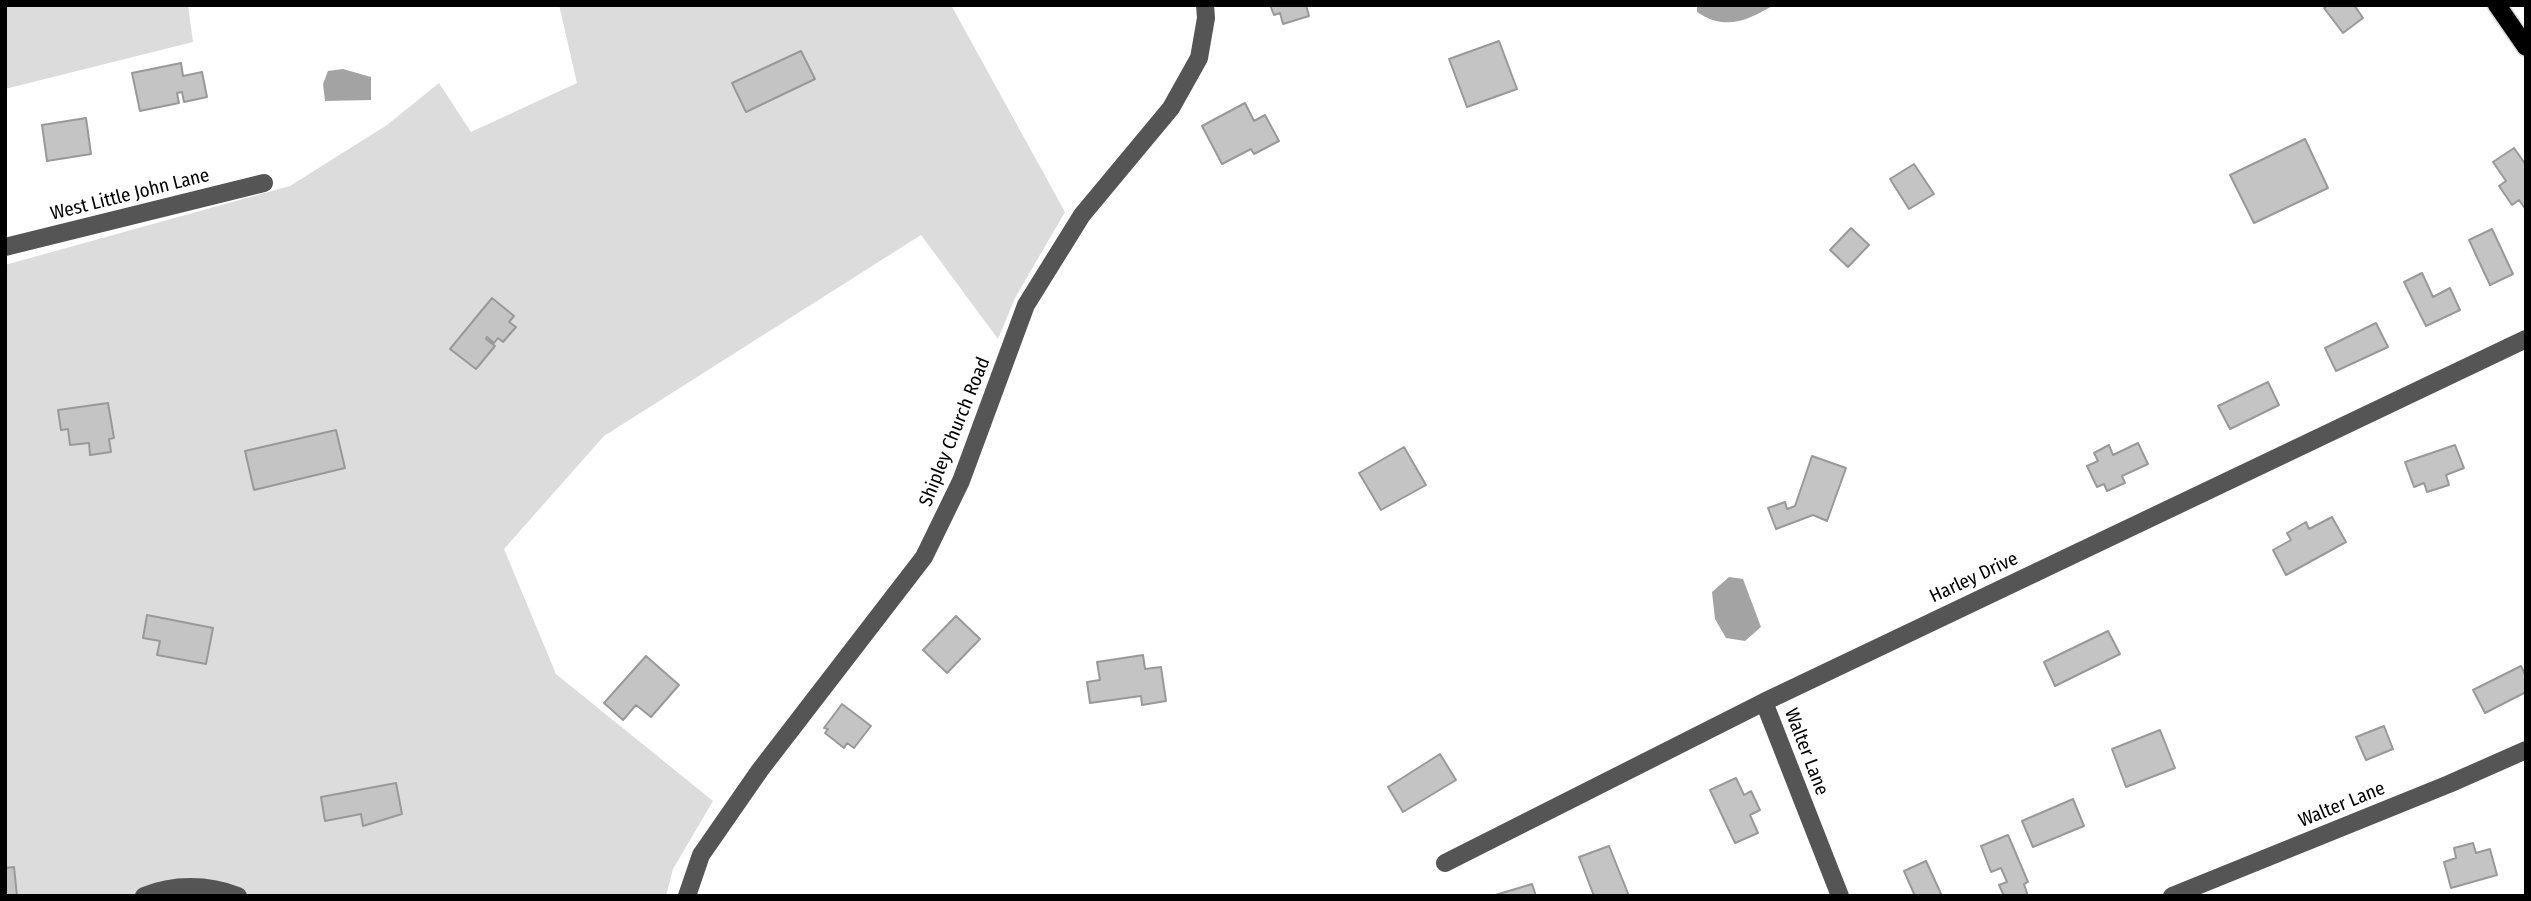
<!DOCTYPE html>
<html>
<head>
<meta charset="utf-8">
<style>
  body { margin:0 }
  #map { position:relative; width:2531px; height:901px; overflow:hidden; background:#fff; font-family:"Fira Sans Condensed",sans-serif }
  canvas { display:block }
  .frame { position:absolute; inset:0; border:7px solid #000; pointer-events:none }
</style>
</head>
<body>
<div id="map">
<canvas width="2531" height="901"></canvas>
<div class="frame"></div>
</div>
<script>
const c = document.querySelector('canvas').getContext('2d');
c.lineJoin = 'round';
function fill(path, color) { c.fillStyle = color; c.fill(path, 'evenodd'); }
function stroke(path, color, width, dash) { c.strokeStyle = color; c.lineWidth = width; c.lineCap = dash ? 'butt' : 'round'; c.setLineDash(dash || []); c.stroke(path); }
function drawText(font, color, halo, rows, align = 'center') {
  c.font = font + ' "Fira Sans Condensed",sans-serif'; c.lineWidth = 5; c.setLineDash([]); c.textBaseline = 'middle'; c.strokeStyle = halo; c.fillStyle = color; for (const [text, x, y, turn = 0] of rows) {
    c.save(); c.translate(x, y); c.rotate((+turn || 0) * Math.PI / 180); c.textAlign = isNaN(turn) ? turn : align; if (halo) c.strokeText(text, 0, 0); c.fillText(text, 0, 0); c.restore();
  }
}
const green = new Path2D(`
  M5,5h183l5,37 -188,47z
  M559,5h392l114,207 -50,86 -17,41 -77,-104 -317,201 -100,113 52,125 157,127 -40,68 -7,27h-661v-631l285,-79 97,-61 52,-42 32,49 106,-49z`);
const water = new Path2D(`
  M1697,5h77c-27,16 -49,26 -77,7z
  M343,69l28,8v23l-46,1 -2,-17 5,-13z
  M1729,577l14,2 18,48 -16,14 -19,-3 -11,-19 -3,-27z`);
const building = new Path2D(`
  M1270,5h36l3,11 -26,8 -3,-11 -6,2z
  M2328,5h26l9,13 -20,15 -19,-25z
  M1499,41l18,48 -50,18 -18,-48z
  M801,51l14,28 -69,33 -14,-29z
  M181,63l2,13 19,-4 5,25 -23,5 -2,-10 -5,1 2,10 -39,8 -8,-38z
  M1245,103l9,18 11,-6 14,26 -25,13 -3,-5 -29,15 -20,-38z
  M86,118l5,36 -44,7 -5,-36z
  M2305,139l23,49 -74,35 -24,-48z
  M2514,148l12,17v45l-7,-10 -7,5 -13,-19 7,-5 -13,-19z
  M1914,164l20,30 -25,15 -19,-30z
  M1851,228l18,17 -21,22 -18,-17z
  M2492,229l21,45 -23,11 -21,-45z
  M2422,273l11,24 17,-9 10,22 -34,16 -22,-44z
  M492,298l22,18 -5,6 7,5 -13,15 -5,-4 -4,5 -7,-6 -1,2 9,7 -19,23 -26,-20z
  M2376,323l12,24 -52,24 -11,-23z
  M2268,382l11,23 -49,24 -12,-23z
  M108,403l6,35 -5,1 2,13 -21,3 -1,-12 -19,2 -2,-16 -7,1 -3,-20z
  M336,430l9,38 -91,22 -9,-39z
  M2138,443l10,21 -26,12 3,7 -18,8 -3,-7 -7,3 -10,-21 11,-5 -4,-8 15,-8 4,10z
  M2455,445l9,23 -18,7 3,10 -22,7 -3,-9 -10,4 -9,-25z
  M1404,447l22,38 -45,25 -22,-37z
  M1812,456l34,12 -19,53 -14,-6 -37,14 -8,-21 17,-6 2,7 8,-3z
  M2332,517l14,25 -60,33 -13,-25 18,-10 -4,-7 19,-11 3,7z
  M147,615l66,13 -7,36 -49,-9 3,-14 -17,-3z
  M956,616l24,23 -33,34 -24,-23z
  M2108,631l12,23 -65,32 -11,-24z
  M1143,655l2,14 16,-2 5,34 -24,4 -1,-9 -51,7 -3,-21 13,-2 -3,-18z
  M646,656l33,29 -28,32 -15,-12 -13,15 -19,-17z
  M2521,666l5,10v16l-41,21 -12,-23z
  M842,704l29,22 -17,22 -7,-5 -3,5 -19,-15 3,-4 -4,-1z
  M2384,726l9,23 -27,11 -10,-23z
  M2160,730l15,38 -49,19 -14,-38z
  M1440,754l16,26 -53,32 -15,-25z
  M1736,778l8,17 7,-4 9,19 -10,5 8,18 -23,10 -25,-53z
  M396,783l6,31 -39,12 -2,-12 -36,7 -4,-24z
  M2073,799l11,27 -51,21 -11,-26z
  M2008,835l20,47 -4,2 4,12h-24l-5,-11 8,-3 -6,-14 -10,4 -10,-26z
  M2473,843l3,10 14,-4 7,26 -46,13 -7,-26 12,-4 -2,-10z
  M1609,846l20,50h-35l-15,-39z
  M1926,861l16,35h-27l-11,-25z
  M14,867l3,29h-12v-28z
  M1532,884l4,12h-44z`);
const minor = new Path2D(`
  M5,247l259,-64
  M1764,702l76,194
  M1445,863l319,-161 762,-363
  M144,896c29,-12 64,-12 94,0
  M687,896l14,-41 59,-85 164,-213 37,-76 65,-176 56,-90 89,-107 28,-50 7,-40 -1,-13
  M2172,896l277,-112 77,-34`);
const major = new Path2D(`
  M2497,5l29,42`);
const streetNames = [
  ["West Little John Lane",130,195,-14],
  ["Shipley Church Road",955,432,-68],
  ["Harley Drive",1974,578,-25],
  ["Walter Lane",1806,752,69],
  ["Walter Lane",2342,805,-22]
];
fill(green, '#dcdcdc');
fill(water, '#a3a3a3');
fill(building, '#c4c4c4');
stroke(building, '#999', 2);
stroke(major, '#dbdbdb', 21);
stroke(minor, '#555', 18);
stroke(major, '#000', 18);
drawText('19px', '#000', '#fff', streetNames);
</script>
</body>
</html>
